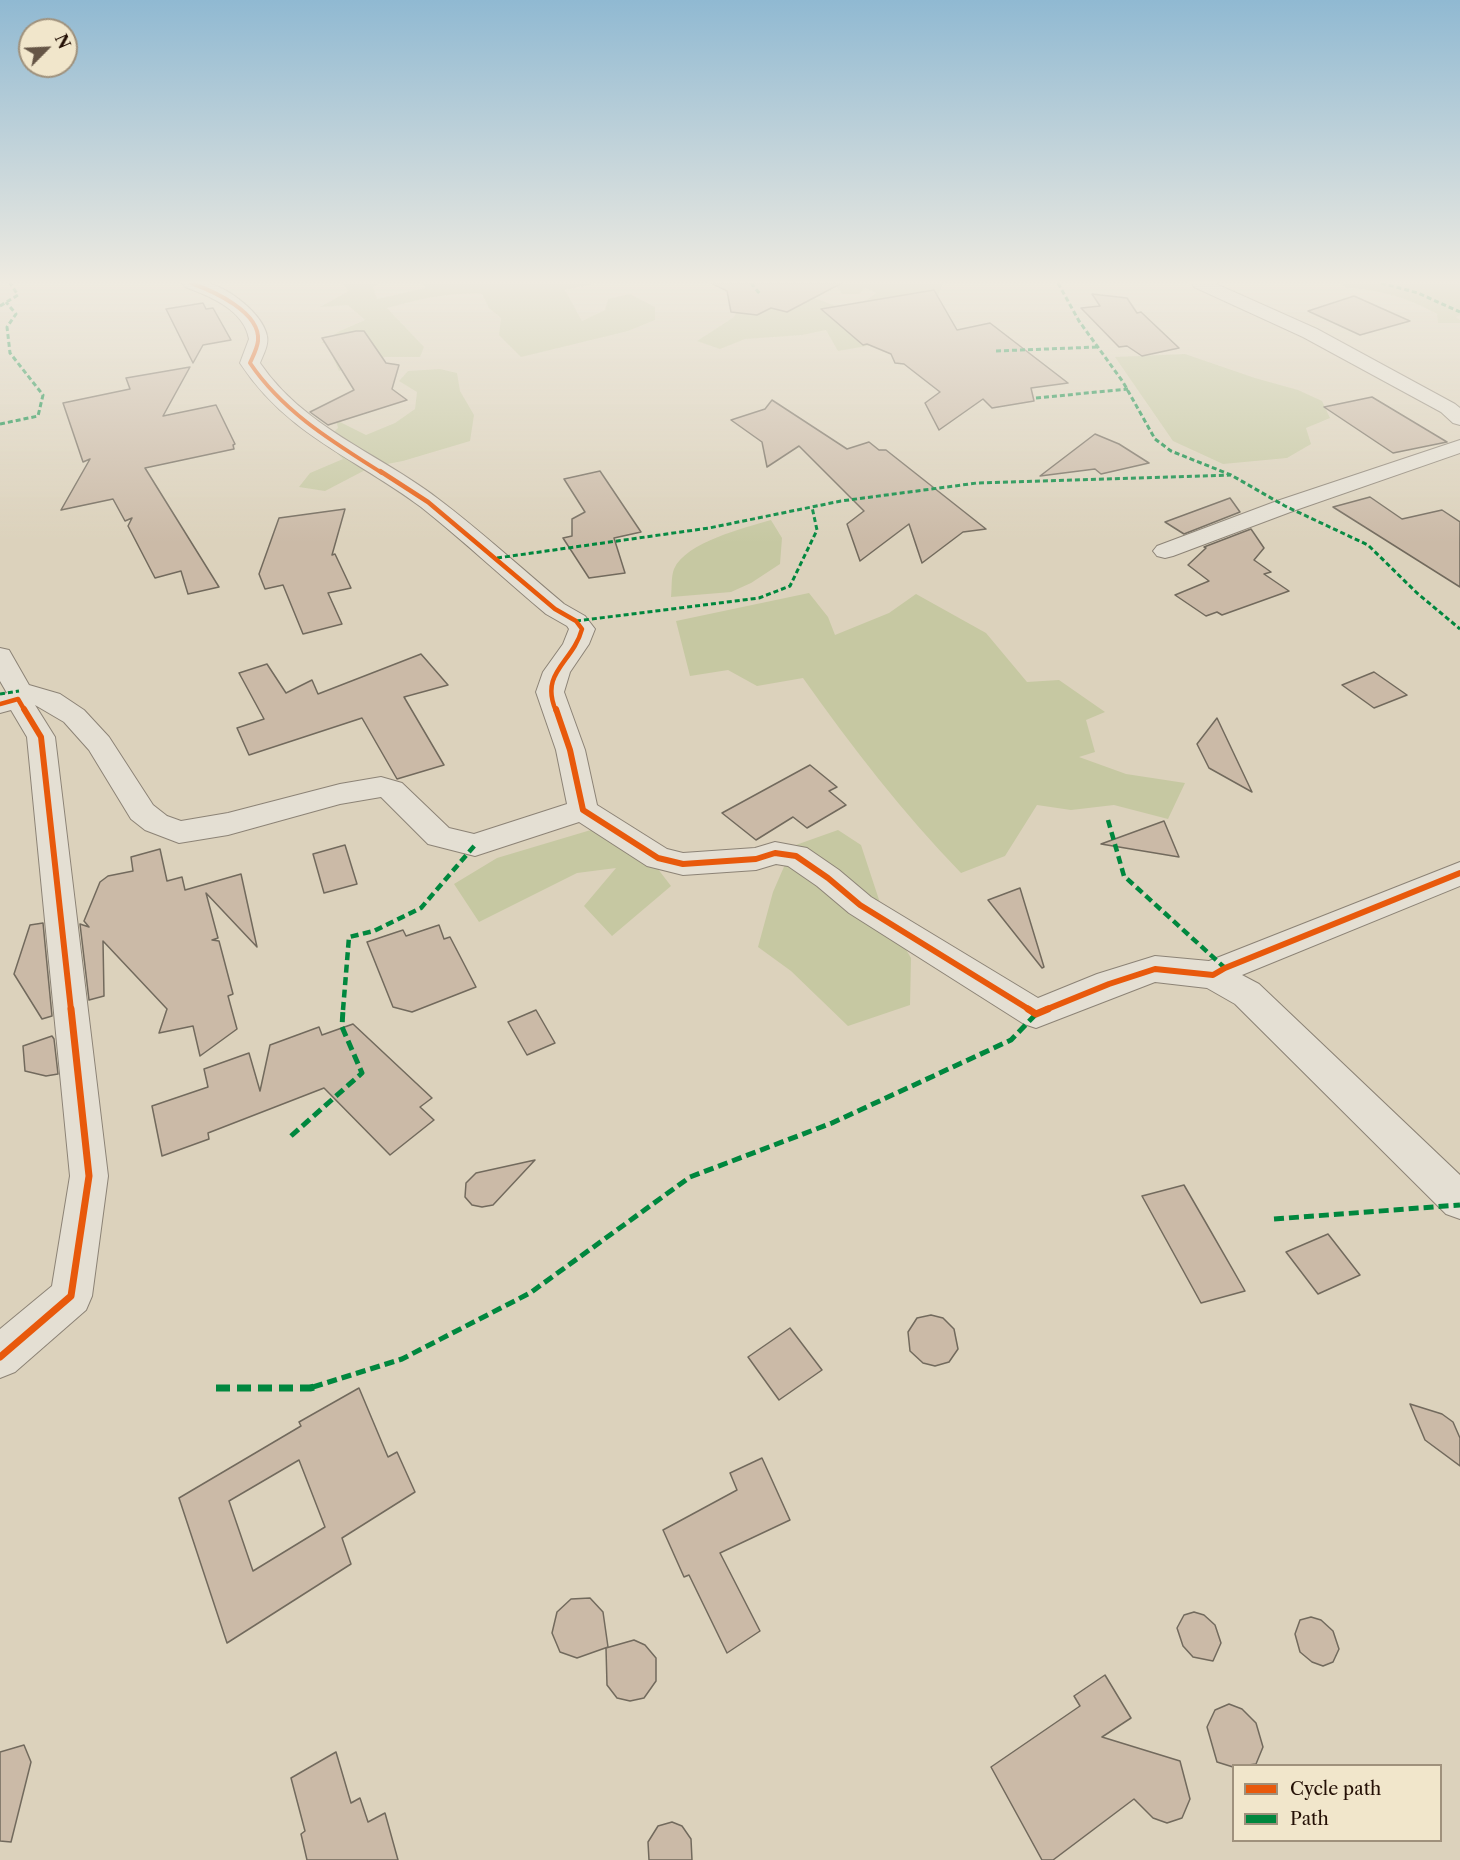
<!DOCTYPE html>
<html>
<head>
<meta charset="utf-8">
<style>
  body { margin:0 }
  #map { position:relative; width:1460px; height:1860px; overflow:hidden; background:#dcd2bc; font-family:"Libre Caslon Text",serif }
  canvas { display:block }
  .legend { position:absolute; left:1232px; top:1764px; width:210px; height:78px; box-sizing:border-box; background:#f1e6cb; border:2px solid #9f917c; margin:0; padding:8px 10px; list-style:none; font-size:18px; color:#251106 }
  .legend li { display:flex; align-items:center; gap:12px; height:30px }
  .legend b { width:30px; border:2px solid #9f917c }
  .north { position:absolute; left:18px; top:18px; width:60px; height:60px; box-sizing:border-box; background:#f1e6cb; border:2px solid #9f917c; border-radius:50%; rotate:66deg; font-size:16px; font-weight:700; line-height:24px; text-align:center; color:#251106 }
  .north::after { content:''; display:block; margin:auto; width:21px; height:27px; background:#655546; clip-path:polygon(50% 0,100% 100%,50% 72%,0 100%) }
</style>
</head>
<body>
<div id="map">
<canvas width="1460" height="1860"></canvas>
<ul class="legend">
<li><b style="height:8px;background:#e8590c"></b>Cycle path</li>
<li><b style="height:8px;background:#00873e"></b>Path</li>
</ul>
<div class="north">N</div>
</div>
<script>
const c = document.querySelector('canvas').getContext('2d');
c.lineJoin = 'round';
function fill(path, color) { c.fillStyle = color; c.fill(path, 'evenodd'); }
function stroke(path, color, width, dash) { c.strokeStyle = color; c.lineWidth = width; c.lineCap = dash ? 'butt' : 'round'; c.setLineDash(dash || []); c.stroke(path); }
const green = new Path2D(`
  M341,283h41l-9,4 4,12 48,-11 -2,-5h174l-32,7 17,31 23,-11 3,-11 22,-5 25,13v13l-27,11 -107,26 -22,-22 2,-17 -12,-10 -7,-14c-34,-2 -63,5 -95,14l37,39 -4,10h-35l-46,14 -6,-13 22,-10 -17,-5h-17l19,-12 25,-11 -17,-15 -28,2 29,-16z
  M834,283h109l-9,25 -60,8 -10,-14 12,-9 -11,-5 -6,6h-17z
  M1341,283h119v32l-4,2 4,3v3h-22l-1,-9c-28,-16 -59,-25 -91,-26z
  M809,296l51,19 23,28 -45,8 -12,-21 -24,5 -57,4 -25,10 -23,-8 37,-24 3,-7z
  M1185,354l70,24 43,12 24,11 8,17 -24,10 5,16 -24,14 -64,6 -50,-23 -58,-84z
  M440,369l17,4 3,18 14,24 -4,26 -67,20 -32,6 -46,24 -26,-4 11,-14 33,-14 -19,-18 14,-13 -2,-8 30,15 29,-12 20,-14 2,-17 -18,-11 9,-10z
  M771,520l11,18 -2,26 -29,19 -20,9 -60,5c1,-8 0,-21 3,-28 12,-27 70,-41 97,-49z
  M809,593l19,24 7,18 54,-22 27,-19 70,39 41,49 32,-2 46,32 -19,8 9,32 -16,5 47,17 59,9 -17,36 -54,-14 -43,5 -34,-5 -32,51 -44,17c-58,-60 -109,-126 -158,-195l-46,8 -29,-16 -38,6 -14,-55z
  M621,821l50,65 -59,50 -28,-30 32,-38 -39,5 -98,49 -25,-38 43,-26z
  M838,830l23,15 21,64 29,49 -1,47 -62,21 -57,-55 -33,-24 15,-55 20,-46z`);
const building = new Path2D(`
  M711,283h131l-55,29 -16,-4 -14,7 -26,-3 -4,-21z
  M934,290l23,40 33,-7 78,60 -37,5 3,13 -42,7 -9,-9 -44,31 -14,-27 15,-11 -36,-28 -9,-1 -4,-9 -24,-10 -4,1 -42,-36z
  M1092,294l35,4 10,15 4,-1 38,36 -37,8 -15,-10 -8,1 -38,-39 19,-2z
  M1354,296l56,25 -50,14 -52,-24z
  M203,303l3,6 7,-1 18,32 -28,5 -10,18 -27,-54z
  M356,331h8l22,32 13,2 -7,24 15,11 -79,25 -18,-13 44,-22 -32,-52z
  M190,367l-27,49 53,-11 19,39 -2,1 1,4 -89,19 74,119 -31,7 -7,-23 -26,7 -27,-52 4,-8 -7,3 -12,-22 -52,11 29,-51 -7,3 -20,-59 67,-14 -4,-11z
  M1372,397l75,45 -54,11 -69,-46z
  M772,400l75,49 22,-7 10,8h7l100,79 -23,3 -41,31 -13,-39 -49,37 -13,-37 17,-13 -65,-65 -32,21 -5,-25 -31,-22 34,-11z
  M1095,434l24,10 30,19 -48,11 -6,-5 -55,7z
  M600,471l41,61 -27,6 11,35 -36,5 -26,-40 9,-2v-17l13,-7 -21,-33z
  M1370,497l32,22 40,-9 18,12v65l-127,-80z
  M1230,498l10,14 -56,22 -19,-12z
  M345,509l-13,46 3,-1 16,34 -23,5 14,31 -39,10 -20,-49 -18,4 -6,-15 20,-56z
  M1251,529l13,19 -10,12 17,12 -7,2 25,17 -67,24 -5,-3 -11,4 -31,-21 34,-14 -21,-16 18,-17 -2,-1z
  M421,654l27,31 -44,12 40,68 -47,14 -35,-61 -113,37 -12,-27 27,-9 -25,-46 28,-9 19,29 26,-13 6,14z
  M1374,672l33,23 -33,13 -32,-23z
  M1217,718l35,74 -43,-24 -12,-24z
  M810,765l27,22 -8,4 17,14 -39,23 -14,-11 -37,23 -34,-27z
  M1164,821l15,36 -78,-13z
  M345,845l12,39 -33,9 -11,-39z
  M160,849l7,32 15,-4 3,13 56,-16 16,73 -51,-54 12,45 -6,2 7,1 14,53 -5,2 9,33 -37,27 -7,-30 -34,7 8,-24 -64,-68 1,55 -15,4 -9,-76 9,3 -5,-6 16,-39 8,-6 25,-5 -2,-14z
  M1020,888l24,79 -2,1 -54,-68z
  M43,923l9,93 -10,3 -28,-45 16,-49z
  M439,925l5,14 6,-2 26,50 -64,25 -19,-5 -26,-65 36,-12 3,6z
  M536,1010l19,33 -28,12 -19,-33z
  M353,1024l79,74 -12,9 14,13 -44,35 -66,-67 -116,45 1,6 -47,17 -10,-50 56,-19 -4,-18 45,-16 11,38 10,-46 49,-18 3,8z
  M52,1036l2,3 4,35 -12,2 -21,-5 -2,-25z
  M535,1160l-42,45 -11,2 -10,-2 -7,-8 1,-14 10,-10z
  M1184,1185l22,38 39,68 -44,12 -59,-107z
  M1328,1234l32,41 -42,19 -32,-42z
  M931,1315l12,3 11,11 4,20 -9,13 -14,4 -12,-3 -13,-12 -2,-19 9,-14z
  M790,1328l32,42 -43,30 -31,-43z
  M359,1388l29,69 9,-5 18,40 -73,46 9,26 -124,79 -48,-145 122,-72 -2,-4zM299,1460l26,67 -72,44 -24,-70z
  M1410,1404l32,10 11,8 7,16v28l-35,-26z
  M762,1458l28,62 -70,33 40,78 -33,22 -38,-78 -5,2 -21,-47 74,-40 -7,-17z
  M590,1598l13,14 5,35 -31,11 -17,-6 -8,-19 5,-21 14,-13z
  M1194,1612l10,3 11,10 6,18 -8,18 -20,-4 -10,-11 -6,-18 7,-13z
  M1311,1617l10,3 12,11 6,18 -6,13 -10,4 -11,-4 -12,-10 -5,-18 5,-14z
  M634,1640l11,5 11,13v23l-12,17 -14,3 -13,-3 -10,-13 -1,-37z
  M1105,1675l26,43 -29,19 78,24 10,38 -8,19 -15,5 -14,-5 -19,-19 -81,61h-11l-51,-93 89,-61 -6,-10z
  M1229,1704l13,5 14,14 7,24 -7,17 -23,3 -16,-5 -10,-35 8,-17z
  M24,1745l7,17 -20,80 -11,-1v-89z
  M336,1752l15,51 9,-5 8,24 17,-9 13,47h-91l-6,-26 4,-3 -14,-53z
  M672,1822l10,4 9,13 1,21h-43l-1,-18 10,-16z`);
const minor = new Path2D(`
  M182,283c7,0 16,-1 24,0 21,3 57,31 61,53 2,9 -4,19 -7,27 43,64 118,90 177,135 44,33 85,71 127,106l21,12 10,13 -6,15 -19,28 -6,20 21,58 12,55 70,44 16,4 72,-5 20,-6 32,6 32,22 32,27 167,101 59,-24 58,-18 54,5 251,-99v24l-218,89 17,9 201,191v44l-14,-5 -211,-210 -28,-16 -52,-6 -119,46 -12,-4 -175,-111 -32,-27 -29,-20 -12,-2 -20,6 -73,5 -36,-9 -68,-44 -104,34 -47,-12 -47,-47 -41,7 -112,31 -49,8 -34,-13 -14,-11 -42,-69 -25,-28 -29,-17 20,32 53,439 -16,120 -6,14 -71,62 -15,6v-49l52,-43 18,-110 -43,-439 -16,-27 -11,3v-18l7,-2 -7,-12v-33l9,2 20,35 31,9 24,16 25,27 44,68 14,11 14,5 47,-8 112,-29 41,-7 21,6 47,45 25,6 93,-30 -11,-54 -20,-58 7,-20 20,-28 6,-15 -2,-3 -21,-12c-42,-35 -82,-73 -125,-107 -65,-49 -133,-71 -181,-144l9,-24c-5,-29 -39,-43 -64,-52z
  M1191,283h23l103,46 138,75 5,4v17l-7,-2 -12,-11 -138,-75 -109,-50z
  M1460,440v13l-167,58 -120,45 -8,2 -8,-2 -4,-5 4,-5 120,-45z`);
const quietFar3 = new Path2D(`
  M751,283l9,11
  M1058,283l21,38 44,61 32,57 16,12 60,24 54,31 83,39 49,48 43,36
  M1381,283l37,10 42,19
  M0,306l18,-11 -8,-12
  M996,351l102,-4
  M1036,398l92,-9
  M0,424l38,-8 5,-21 -33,-42 -3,-26 9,-13 -10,-12
  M497,558l212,-30 132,-27 136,-18 254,-8
  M576,621l183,-23 31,-12 27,-56 -5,-23
  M0,694l19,-3`);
const quietFar2 = new Path2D(`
  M1108,820l16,56 101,92
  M343,1010l6,-73 25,-6 47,-23 54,-63`);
const quietFar1 = new Path2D(`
  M291,1136l71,-63 -20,-46 1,-18
  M1274,1219l186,-14
  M313,1387l89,-28 128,-66 160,-116 142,-54 179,-83 25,-26`);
const quiet = new Path2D(`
  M216,1388h94l8,-2`);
const cyclewayFar3 = new Path2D(`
  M191,283c22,8 70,29 67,58 -1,8 -5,15 -8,22 33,49 83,79 132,110`);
const cyclewayFar2 = new Path2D(`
  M380,471l48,31 127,107 21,12 6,8c-9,34 -43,43 -26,82
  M0,704l18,-5 7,12`);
const cyclewayFar1 = new Path2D(`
  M24,709l17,28 30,273
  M556,709l14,41 13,60 75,48 25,6 73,-5 19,-6 21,3 32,22 32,27 170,105
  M1045,1010l64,-26 46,-15 58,6 12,-7 235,-95`);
const cycleway = new Path2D(`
  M1028,1009l8,5 12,-5
  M0,1357l71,-61 18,-120 -18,-167`);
fill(green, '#c6c8a2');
fill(building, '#cbbaa7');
stroke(building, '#726a5d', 1.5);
stroke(minor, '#8c8376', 2);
fill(minor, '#e4dfd3');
stroke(quietFar3, '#00873e', 3, [5, 3]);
stroke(quietFar2, '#00873e', 4.5, [8, 4.5]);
stroke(quietFar1, '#00873e', 5, [10, 5]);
stroke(quiet, '#00873e', 7, [14, 7]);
stroke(cyclewayFar3, '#e8590c', 4);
stroke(cyclewayFar2, '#e8590c', 4.5);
stroke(cyclewayFar1, '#e8590c', 6);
stroke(cycleway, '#e8590c', 7);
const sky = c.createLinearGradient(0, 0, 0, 543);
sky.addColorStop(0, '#90b9d2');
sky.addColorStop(0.52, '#efebe1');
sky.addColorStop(1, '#efebe100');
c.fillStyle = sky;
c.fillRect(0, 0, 1460, 543);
</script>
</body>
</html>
